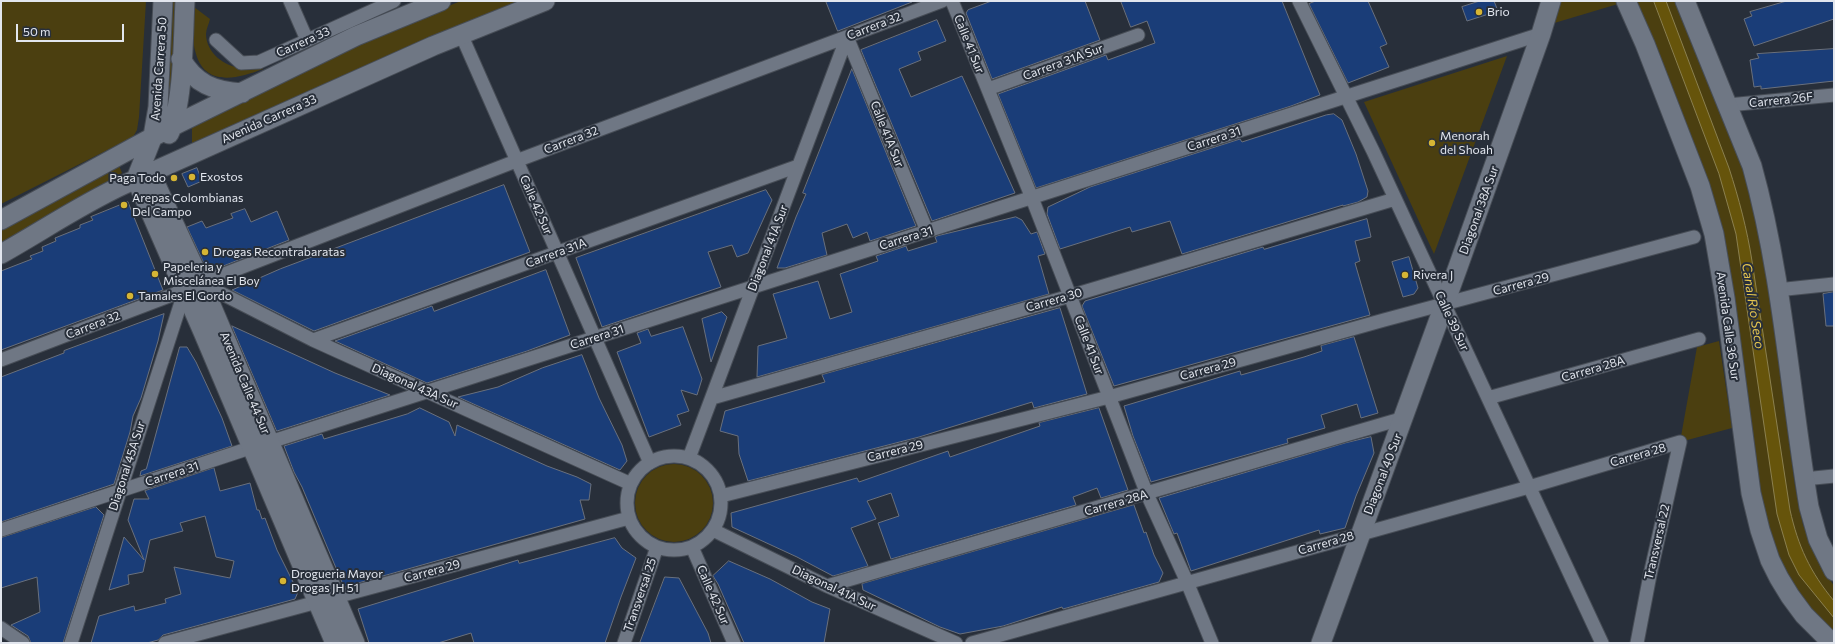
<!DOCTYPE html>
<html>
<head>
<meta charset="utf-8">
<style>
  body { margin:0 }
  #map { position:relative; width:1835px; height:644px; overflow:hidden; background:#282f3a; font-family:Commissioner,sans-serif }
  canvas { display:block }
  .frame { position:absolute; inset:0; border:2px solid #e2e6ee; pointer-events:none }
  .scale { position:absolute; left:16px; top:24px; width:108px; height:18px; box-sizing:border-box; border:2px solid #e2e6ee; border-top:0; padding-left:5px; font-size:12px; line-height:14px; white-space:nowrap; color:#e2e6ee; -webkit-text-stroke:3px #282f3a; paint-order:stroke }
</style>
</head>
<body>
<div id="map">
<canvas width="1835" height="644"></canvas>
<div class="frame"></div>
<div class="scale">50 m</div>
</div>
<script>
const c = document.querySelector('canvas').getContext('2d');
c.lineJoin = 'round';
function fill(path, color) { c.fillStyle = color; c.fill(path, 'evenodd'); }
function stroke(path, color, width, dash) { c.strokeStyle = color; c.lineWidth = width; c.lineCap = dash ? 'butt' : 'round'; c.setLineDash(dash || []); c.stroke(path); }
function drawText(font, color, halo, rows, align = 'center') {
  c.font = font + ' Commissioner,sans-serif'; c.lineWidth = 4; c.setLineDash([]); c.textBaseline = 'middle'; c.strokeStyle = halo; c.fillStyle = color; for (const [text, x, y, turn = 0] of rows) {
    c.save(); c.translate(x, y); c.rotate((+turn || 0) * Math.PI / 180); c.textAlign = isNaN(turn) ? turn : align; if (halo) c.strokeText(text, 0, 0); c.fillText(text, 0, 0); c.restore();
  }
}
const green = new Path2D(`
  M1,1h145l-7,116 -2,13 -4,7 -132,67z
  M170,1h7l-4,95h-7z
  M461,1h64l-333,143v-19l204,-98z
  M1558,1h59l1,3 -67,20z
  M1637,1h39l66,165 14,49 9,48 14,100 16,123 8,39 16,38 15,23v47l-30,-30 -26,-40 -17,-68 -32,-206 -65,-217z
  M194,7l16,12c-1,5 -4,10 -4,15 0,18 18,33 36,34 5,0 12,-3 18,-4l3,5c-24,9 -57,19 -67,-15 -5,-14 -2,-32 -2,-47z
  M1507,56l-73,198 -70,-152z
  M118,163l4,10 -121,71v-17z
  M1719,341l13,87 -52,14 17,-95z
  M635 503a39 39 0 1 1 78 0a39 39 0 1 1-78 0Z`);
const water = new Path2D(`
  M1654,1h12l63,167c10,31 18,61 23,93l38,249c8,36 20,62 44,91v17l-35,-43 -10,-20 -12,-41 -41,-280 -17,-60z`);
const building = new Path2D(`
  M826,1h86v1l-74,29z
  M992,1h93l15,39 -108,39 -26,-66 2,-3z
  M1121,1h161l38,94 -29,11 -255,82 -38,-94 108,-39 2,5 47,-17 -8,-22 -16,6z
  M1316,1h52l19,43 -7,3 9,20 -41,16 -39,-79z
  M1480,1h14l4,10 -31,10 -5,-14z
  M1787,1h47v18l-80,27 -10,-27 8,-3 -2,-4z
  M937,20l9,21 -28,11 3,8 -22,9 12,28 51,-21 53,117 -83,28 -71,-171z
  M1834,49v32l-73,8v-3l-7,1 -4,-27 9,-2 -2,-4z
  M852,69l64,157 -46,15 -3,-9 -14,6 -6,-14 -25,9 5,22 -42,13h-8l19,-51 10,-23 -3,-1z
  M1334,114l8,6 14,34 12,37 -1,6 -9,5 -15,4v-1l-161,49 -12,-33 -38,11 -2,-5 -70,22 -13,-35 1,-7 42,-20 150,-48 2,3 84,-27z
  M197,168l5,13 -14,6 -6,-13z
  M504,185l26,67 -216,79 -82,-41 48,-21z
  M766,190l6,10 -24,53 -11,4 -5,-12 -24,7 13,35 -119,40 -26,-69z
  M128,202l35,88 -162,60v-79l31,-12 -2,-3 13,-5 -1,-4 14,-6 -1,-3 25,-10v-3l13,-5 -2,-3z
  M245,209l6,13 26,-11 12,29 -81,32 -21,-45 15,-6 4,7 27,-10 -2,-4z
  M1016,217l6,3 9,14 6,-2 8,22 -7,2 11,38 -292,83 1,-31 29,-8 -14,-44 45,-13 12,38 22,-7 -12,-38 38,-13 -2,-5 30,-10 2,5 29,-9 -2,-5 2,-1z
  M1367,219l4,18 -16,4 5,20 -5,2 15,52 -256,71 -32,-80 3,-5 178,-54 1,2z
  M1409,257l9,31 -4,6 -11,3 -11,-35z
  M546,270l24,65 -43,16 -100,32 -92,-42 97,-35 2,5z
  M1834,292v34h-8l-3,-32z
  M1060,308l27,86 -53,14 -2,-6 -113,35 -171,44 -9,-27 -1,-18 -18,-5 5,-20 100,-29 -3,-7z
  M722,312l5,5 -16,45 -9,-43z
  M164,314l-6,27 -17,57 -8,18 -3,16 -16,52 -113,38v-145l63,-24v-2z
  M232,326l103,47 55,22 -113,36z
  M683,327l19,52 -5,16 -16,-5 8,21 -12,4 4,10 -32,12 -32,-85 24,-9 -4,-10 11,-4 3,7z
  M1354,337l24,76 -17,5 -4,-14 -36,11 4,13 -38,11 1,4 -137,39 -18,-46 -9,-30 116,-35 1,4 63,-18 18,-6 -1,-5z
  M180,347h7l9,15 26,56 10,28 -92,30 1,-5 5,-2z
  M582,355l17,43 23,47 5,16 -7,9 -162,-73 40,-10 44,-19z
  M420,408l29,14 6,14 2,-11 90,41 30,11 14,7 -2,16h-9l5,19 -241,68 -42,-100 -8,-15 -10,-26 38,-12 2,5 83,-25z
  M1099,408l29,82 -27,8 -4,-10 -24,9 3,8 -185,54 -13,-36 21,-7 -8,-23 -24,8 9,18 -25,9 17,38 -35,10 -36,-19 -65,-30 -1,-14 126,-35 2,4 89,-31 2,6 90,-31 -1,-3z
  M1371,437l3,16 -18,43 -11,32 -25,6 -1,-4 -128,41 -14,-38 -3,1 -15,-36 186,-55z
  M214,468l6,23 30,-8 7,27h2l3,9 3,-1 12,32 21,42 -3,7 -132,36 -5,5 -11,3h-56l8,-27 35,-10 1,5 31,-8 -1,-4 16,-5 -7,-27 56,11 4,-17 -18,-4 -11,-41 -25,7 3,8 -33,9 -7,32 -15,3 1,9 -20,6 15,-53 20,23 -16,-40 6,-21h15l-4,-8z
  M1134,505l10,28 2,-1 8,23 9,18 -4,9 -96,27 -1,-2 -59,19 -43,8 -20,-7 -77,-37 -1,-6z
  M96,507l8,8 -41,128h-32l-3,-7 -17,-11 29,-13 -3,-35 -36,11v-50z
  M615,538l7,10 14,10 -15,39 -16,46h-131l-3,-10 -33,10h-69l-11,-34 160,-49 1,3z
  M729,561l41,18 42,23 18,7 -6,34h-80l-26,-59 -5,-8z
  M665,577l14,1 29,55 3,10h-71z`);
const street = new Path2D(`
  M290,1l17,39
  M952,1l80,197 115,296 40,88 25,61
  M1299,1l74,150 229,492
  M461,34l189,429
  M847,37l80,194
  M216,40l25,23 18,-1 135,-61
  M988,89l150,-54
  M1728,105l106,-10
  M201,283l315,-122 426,-160
  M201,283l112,57 318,144
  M1777,290l57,-6
  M313,340l485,-174
  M1,360l184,-70
  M712,398l358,-102 325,-97
  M1488,398l211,-59
  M270,442l1271,-408
  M627 503a47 47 0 1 1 94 0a47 47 0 1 1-94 0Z
  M689,458l158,-421
  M1804,479l30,-3
  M721,496l388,-99 275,-77 310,-83
  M1,530l252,-83
  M713,530l114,56 129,57
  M692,547l42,96
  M827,586l577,-168
  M1,628l22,15
  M71,643l114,-353
  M165,643l464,-125
  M624,643l33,-96
  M972,643l557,-156 151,-45 -30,133 -13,68`);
const secondary = new Path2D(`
  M163,1l-5,106 -5,29 -17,43 67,153 132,311
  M1626,1l19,43 55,142 14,48 11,64 26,195 9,37 10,30 9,18 11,18 14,19 28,28
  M1685,1l67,165c31,111 38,228 57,341l9,32 16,32
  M181,59c14,25 33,32 61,34
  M169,134c15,-30 14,-98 16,-133
  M150,172l55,119 150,352
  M1,220l172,-94 183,-90 85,-35
  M1,254c41,-23 79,-49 122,-69l310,-139 112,-45
  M1321,643l137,-376 83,-233 10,-33`);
const markers = [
  [1479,12,4,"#d6b534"],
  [1432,143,4,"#d6b534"],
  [192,177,4,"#d6b534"],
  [174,178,4,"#d6b534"],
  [124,205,4,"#d6b534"],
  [205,252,4,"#d6b534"],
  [155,274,4,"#d6b534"],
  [1405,275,4,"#d6b534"],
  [130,296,4,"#d6b534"],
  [283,581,4,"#d6b534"]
];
const poiNames = [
  ["Brio",1487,12],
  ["Menorah",1440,136],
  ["del Shoah",1440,150],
  ["Exostos",200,177],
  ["Paga Todo",166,178,"right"],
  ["Arepas Colombianas",132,198],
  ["Del Campo",132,212],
  ["Drogas Recontrabaratas",213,252],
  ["Papeleria y",163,267],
  ["Miscelánea El Boy",163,281],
  ["Rivera J",1413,275],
  ["Tamales El Gordo",138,296],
  ["Drogueria Mayor",291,574],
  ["Drogas JH 51",291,588]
];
const streetNames = [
  ["Carrera 32",874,26,-21],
  ["Carrera 33",303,42,-24],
  ["Calle 41 Sur",969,44,68],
  ["Carrera 31A Sur",1063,62,-20],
  ["Avenida Carrera 50",159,69,-86],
  ["Carrera 26F",1781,100,-6],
  ["Avenida Carrera 33",269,119,-24],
  ["Calle 41A Sur",887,134,68],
  ["Carrera 31",1214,139,-18],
  ["Carrera 32",571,140,-21],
  ["Calle 42 Sur",536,205,66],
  ["Diagonal 38A Sur",1479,210,-70],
  ["Carrera 31",906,238,-17],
  ["Diagonal 41A Sur",768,248,-69],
  ["Carrera 31A",556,253,-20],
  ["Carrera 29",1521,284,-15],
  ["Carrera 30",1054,300,-16],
  ["Calle 39 Sur",1452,321,65],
  ["Carrera 32",93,325,-21],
  ["Avenida Calle 36 Sur",1728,326,82],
  ["Carrera 31",597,337,-18],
  ["Calle 41 Sur",1089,345,69],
  ["Carrera 29",1208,369,-15],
  ["Carrera 28A",1593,369,-16],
  ["Avenida Calle 44 Sur",245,383,67],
  ["Diagonal 43A Sur",415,386,24],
  ["Carrera 29",895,451,-14],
  ["Carrera 28",1638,455,-16],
  ["Diagonal 45A Sur",127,466,-72],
  ["Carrera 31",172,474,-18],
  ["Diagonal 40 Sur",1383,474,-69],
  ["Carrera 28A",1116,503,-16],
  ["Transversal 22",1657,542,-77],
  ["Carrera 28",1326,543,-16],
  ["Carrera 29",432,571,-15],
  ["Diagonal 41A Sur",834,588,25],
  ["Transversal 25",640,595,-71],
  ["Calle 42 Sur",713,595,66]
];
const waterNames = [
  ["Canal Río Seco",1753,306,81]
];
fill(green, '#4b3f10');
fill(water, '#66540b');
stroke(water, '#8b804f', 1);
fill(building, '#1a3d78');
stroke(building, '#69707d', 1);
stroke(street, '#474d56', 15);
stroke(secondary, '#474d56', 21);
stroke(street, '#6f7784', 13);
stroke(secondary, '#6f7784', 19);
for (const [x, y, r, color] of markers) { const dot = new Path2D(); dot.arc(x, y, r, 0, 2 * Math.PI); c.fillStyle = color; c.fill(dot); stroke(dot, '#282f3a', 1.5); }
drawText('12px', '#e2e6ee', '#282f3a', poiNames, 'left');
drawText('12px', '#e2e6ee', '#282f3a', streetNames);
drawText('italic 13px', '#e5c54f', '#282f3a', waterNames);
</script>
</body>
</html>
